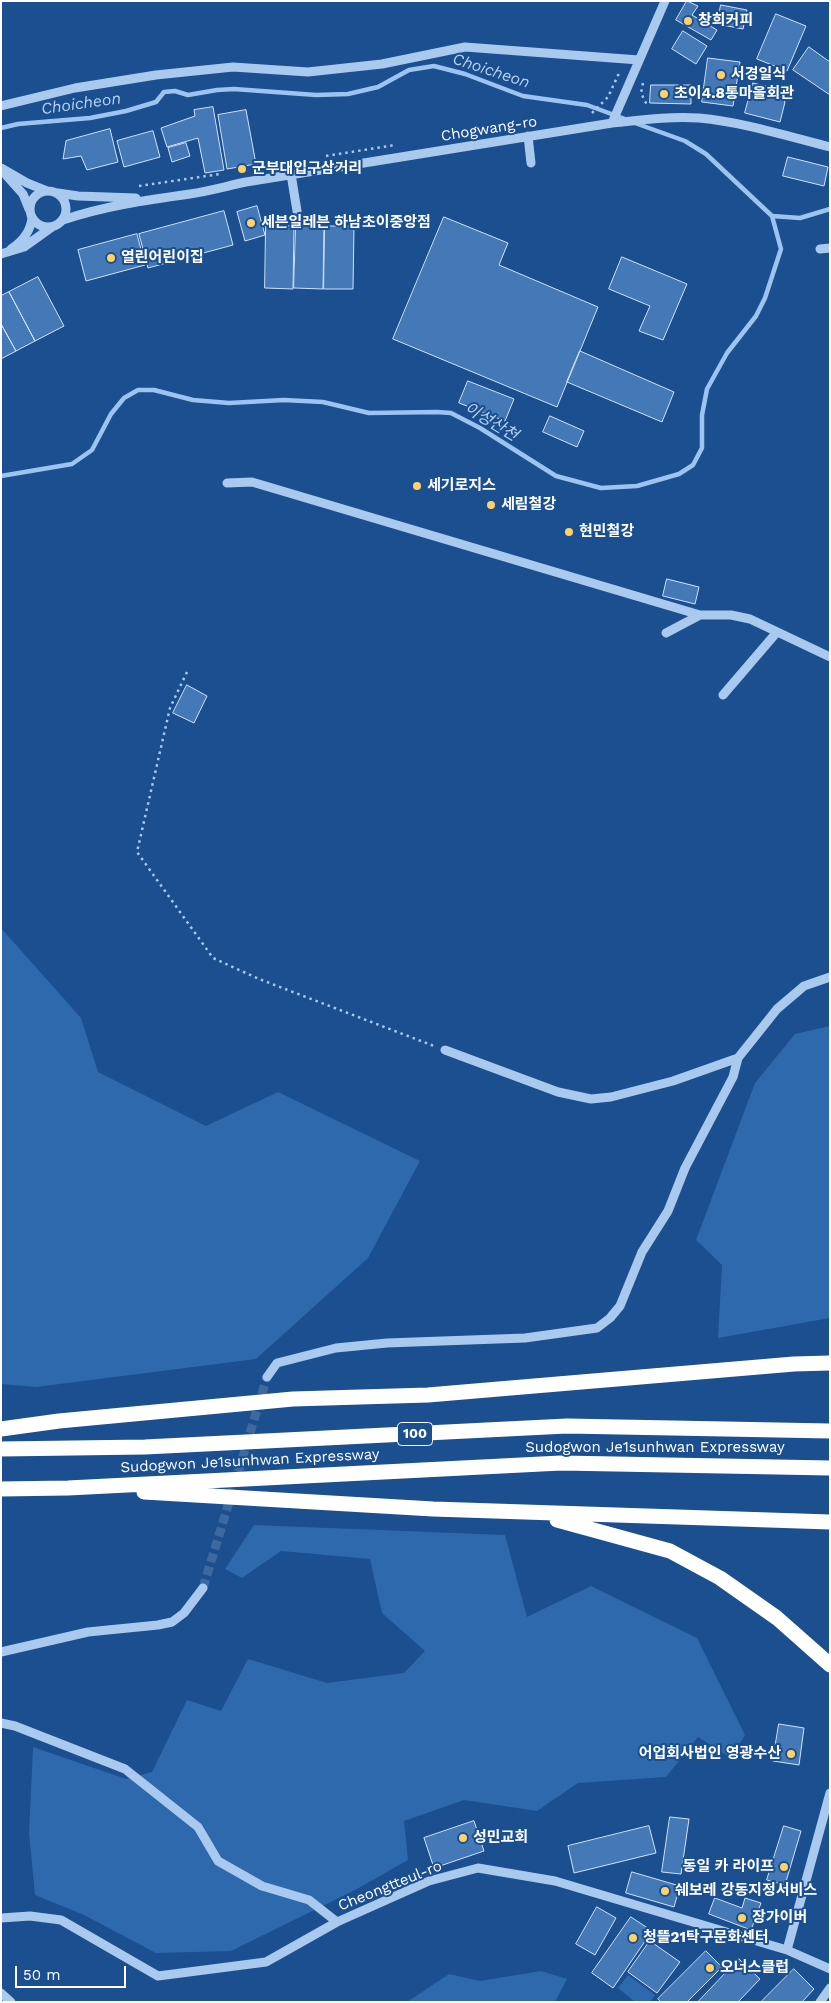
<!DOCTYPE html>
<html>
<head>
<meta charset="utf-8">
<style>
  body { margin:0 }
  #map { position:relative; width:831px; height:2003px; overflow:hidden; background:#1b4f8f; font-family:"Work Sans",sans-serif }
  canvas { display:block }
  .frame { position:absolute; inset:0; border:2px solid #fff; pointer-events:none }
  .scale { position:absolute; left:15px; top:1966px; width:111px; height:22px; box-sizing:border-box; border:2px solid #fff; border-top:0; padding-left:6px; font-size:15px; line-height:18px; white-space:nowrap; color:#fff; -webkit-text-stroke:4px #1b4f8f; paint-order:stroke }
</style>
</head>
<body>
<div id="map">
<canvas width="831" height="2003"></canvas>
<div class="frame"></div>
<div class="scale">50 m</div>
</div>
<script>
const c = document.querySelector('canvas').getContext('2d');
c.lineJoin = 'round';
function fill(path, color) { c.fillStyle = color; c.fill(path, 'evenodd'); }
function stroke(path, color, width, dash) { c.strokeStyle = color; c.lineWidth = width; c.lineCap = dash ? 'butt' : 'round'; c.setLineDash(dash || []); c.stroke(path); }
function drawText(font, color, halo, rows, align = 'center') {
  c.font = font + ' "Work Sans","Noto Sans KR",sans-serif'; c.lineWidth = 4; c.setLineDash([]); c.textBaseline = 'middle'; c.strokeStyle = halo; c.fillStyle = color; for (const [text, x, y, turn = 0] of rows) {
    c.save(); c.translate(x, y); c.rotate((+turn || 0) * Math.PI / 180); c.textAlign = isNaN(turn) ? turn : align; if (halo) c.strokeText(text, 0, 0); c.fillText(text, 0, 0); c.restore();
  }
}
const green = new Path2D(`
  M1,928l80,90 17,54 108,54 72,-34 142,69 -52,97 -112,101 -220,28 -35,-3z
  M830,1026v292l-112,20 4,-73 -26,-25 59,-157 40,-49z
  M254,1525l251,10 22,82 64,-31 106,52 48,97 -14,23 -33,-21 -32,40 -88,6 -41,28 -73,-11 -60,21 4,39 -51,29 -126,62 -75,2 -72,-38 -49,-20 -6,-62 4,-86 93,32 26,-7 35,-72 34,11 27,-52 79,24 77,-10 21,-22 -43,-38 -12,-54 -89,-8 -39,27 -17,-9z
  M541,1971l26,8 -12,23h-148l42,-28 31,7z
  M628,1975l27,20 -5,7h-15l-17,-14z`);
const stream = new Path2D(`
  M635,123l50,18 21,13 66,62
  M1,128l17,-4 72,-6 36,-7 30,-9 8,-10 11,-1 13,4 29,-5 17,-1 82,6 32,-1 30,-7 31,-17 25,-4 31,8 58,22 64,9 38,14
  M772,216l28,2 30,-9
  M1,476l71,-12 20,-14 19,-36 13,-16 14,-8h16l39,10 36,3 55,-3 39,2 46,11 68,-1 14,1 29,15 76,48 45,12 36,-2 42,-12 14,-9 9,-17v-33l5,-26 20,-36 29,-37 9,-18 16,-49 -9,-33`);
const building = new Path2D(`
  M687,1l11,5 -6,9 25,15 -6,10 -35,-20z
  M721,5l26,5 -4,19 -26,-5z
  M776,14l30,12 -19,45 -30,-12z
  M683,31l24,15 -11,18 -24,-15z
  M809,47l21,15v33l-37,-25z
  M708,58l32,4 -7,44 -31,-4z
  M753,83l20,5 12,14 -5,20 -35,-9z
  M651,85h40v19l-41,-1z
  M213,107l11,63 -19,3 -7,-35 -31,9 -6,-19 34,-12 -1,-6z
  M246,110l10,54 -29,5 -9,-54z
  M110,129l8,33 -31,8 -6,-14 -18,3 3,-18z
  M153,131l7,26 -36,10 -7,-26z
  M186,143l4,13 -18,6 -4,-14z
  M788,157l40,10 -4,19 -41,-10z
  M257,206l8,29 -20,6 -8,-29z
  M224,211l9,34 -85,23 -9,-34z
  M444,217l64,26 -9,22 99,42 -41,100 -164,-68z
  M266,225l28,1 -1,63 -28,-1z
  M296,226h28l-1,63 -29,-1z
  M325,226h29l-1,63h-29z
  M137,234l8,31 -59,16 -8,-31z
  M622,257l65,27 -24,56 -24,-9 11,-25 -41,-17z
  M38,277l26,49 -29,15 -26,-49z
  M9,292l26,49 -19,10 -15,-27v-28z
  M1,324l15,27 -15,8z
  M580,351l94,41 -12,30 -95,-40z
  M468,381l46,18 -9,22 -46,-18z
  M550,416l34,15 -7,16 -34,-15z
  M667,579l32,8 -4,17 -32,-8z
  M187,685l20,11 -13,27 -21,-10z
  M779,1724l25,4 -5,37 -26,-4z
  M670,1817l19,2 -8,55 -19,-2z
  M474,1821l10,30 -50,17 -10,-30z
  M649,1826l7,27 -82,20 -6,-27z
  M784,1826l17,5 -16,54 -18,-5z
  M632,1872l48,14 -6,21 -48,-14z
  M715,1898l27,10 3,-10 16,5 -10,27 -42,-16z
  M597,1907l19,11 -21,37 -19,-11z
  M631,1917l21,14 -39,57 -21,-15z
  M650,1941l30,21 -23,31 -29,-21z
  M706,1951l16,16 -35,35h-26l-3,-3z
  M739,1959l21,20 -22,23h-40z
  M794,1969l20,20 -12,13h-41z`);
const minorTunnel = new Path2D(`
  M203,1588l64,-211`);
const path = new Path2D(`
  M643,83l-2,10 7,14
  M592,113l16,-16 12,-26
  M326,156l69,-11
  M139,186l81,-12
  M187,672l-17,36 -33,144 76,106 46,21 175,67`);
const minor = new Path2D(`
  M1,106l74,-18 81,-13 77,-8 75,5 74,-8 83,-17 174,13
  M612,123l53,-122
  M528,136l3,27
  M1,168l26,15 20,8
  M291,174l6,37
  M6,175l17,19 6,15
  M30 209a18 18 0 1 1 36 0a18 18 0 1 1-36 0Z
  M58,193l20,3 58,2
  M63,220c41,-14 84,-20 127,-26 19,-3 37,-8 56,-12l366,-59c29,-3 58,-7 87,-5 44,4 88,18 131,29
  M11,249c12,-8 20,-18 21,-32
  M820,249l10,-1
  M1,254l23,-7 28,-20
  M227,483l25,-1 448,133h31l19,4 80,38
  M666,633l34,-18
  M723,695l54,-63
  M445,1050l113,42 33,7 20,-2 62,-16 65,-23
  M267,1377l10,-14 59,-15 51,-5 138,-5 72,-10 13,-10 10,-12 22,-54 26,-41 17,-43 48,-91 5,-19 39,-49 27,-23 26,-9
  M1,1652l87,-20 70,-7 14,-3 12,-9 19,-25
  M1,1723l14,3 110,43 73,58 20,34 44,25 47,14 28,22
  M1,1918l29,-2 31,4 97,56 108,-14 71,-40 92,-41 49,-13 77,13 232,69 43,19
  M787,1950l43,-157
  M1,1993l10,9
  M820,2002l10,-14`);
const highway = new Path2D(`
  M1,1429l58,-8 234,-22 135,-4 366,-31 36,-1
  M1,1449l144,-2 422,-21 263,5
  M1,1489l67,-1 493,-25 269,5
  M144,1492l289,17 397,13
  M557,1520l113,31 50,27 57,40 53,47`);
const markers = [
  [688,21,5,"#ffd166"],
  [721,75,5,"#ffd166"],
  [664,94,5,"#ffd166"],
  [242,169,5,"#ffd166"],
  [251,223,5,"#ffd166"],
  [111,258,5,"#ffd166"],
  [417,486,5,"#ffd166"],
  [491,505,5,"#ffd166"],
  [569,532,5,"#ffd166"],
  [791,1754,5,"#ffd166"],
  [463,1838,5,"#ffd166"],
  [784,1867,5,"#ffd166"],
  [665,1891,5,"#ffd166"],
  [742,1918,5,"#ffd166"],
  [633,1938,5,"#ffd166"],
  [710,1968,5,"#ffd166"]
];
const shields = [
  [415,1434,35]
];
const shieldNames = [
  ["100",415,1434]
];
const poiNames = [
  ["창희커피",698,21],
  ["서경일식",731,75],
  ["초이4.8통마을회관",674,94],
  ["군부대입구삼거리",252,169],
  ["세븐일레븐 하남초이중앙점",261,223],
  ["열린어린이집",121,258],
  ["세기로지스",427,486],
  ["세림철강",501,505],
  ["현민철강",579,532],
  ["어업회사법인 영광수산",781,1754,"right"],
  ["성민교회",473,1838],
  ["동일 카 라이프",774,1867,"right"],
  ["쉐보레 강동지정서비스",675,1891],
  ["장가이버",752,1918],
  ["청뜰21탁구문화센터",643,1938],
  ["오너스클럽",720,1968]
];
const streetNames = [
  ["Chogwang-ro",489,129,-9],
  ["Sudogwon Je1sunhwan Expressway",655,1448],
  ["Sudogwon Je1sunhwan Expressway",250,1461,-3],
  ["Cheongtteul-ro",390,1886,-22]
];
const waterNames = [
  ["Choicheon",491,71,18],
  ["Choicheon",81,104,-8],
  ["이성산천",491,422,31]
];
fill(green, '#2e69ad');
stroke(stream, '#9cc4f0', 4.5);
fill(building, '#4478b7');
stroke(building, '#cfe3fa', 1);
stroke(minorTunnel, '#3d69a0', 9, [9, 4.5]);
stroke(path, '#a9c9ee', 2.5, [2.5, 4]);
stroke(minor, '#a9c9ee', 9);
stroke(highway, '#fff', 15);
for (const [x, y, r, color] of markers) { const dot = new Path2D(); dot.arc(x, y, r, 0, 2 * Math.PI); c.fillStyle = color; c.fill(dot); stroke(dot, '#1b4f8f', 2); }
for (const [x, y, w] of shields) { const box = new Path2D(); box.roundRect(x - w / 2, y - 11.5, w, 23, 4); c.fillStyle = '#1b4f8f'; c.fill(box); stroke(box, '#fff', 1); }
drawText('bold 14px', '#fff', null, shieldNames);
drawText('bold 15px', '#fff', '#1b4f8f', poiNames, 'left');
drawText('15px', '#fff', '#1b4f8f', streetNames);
drawText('italic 16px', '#b5d3f5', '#1b4f8f', waterNames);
</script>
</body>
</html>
